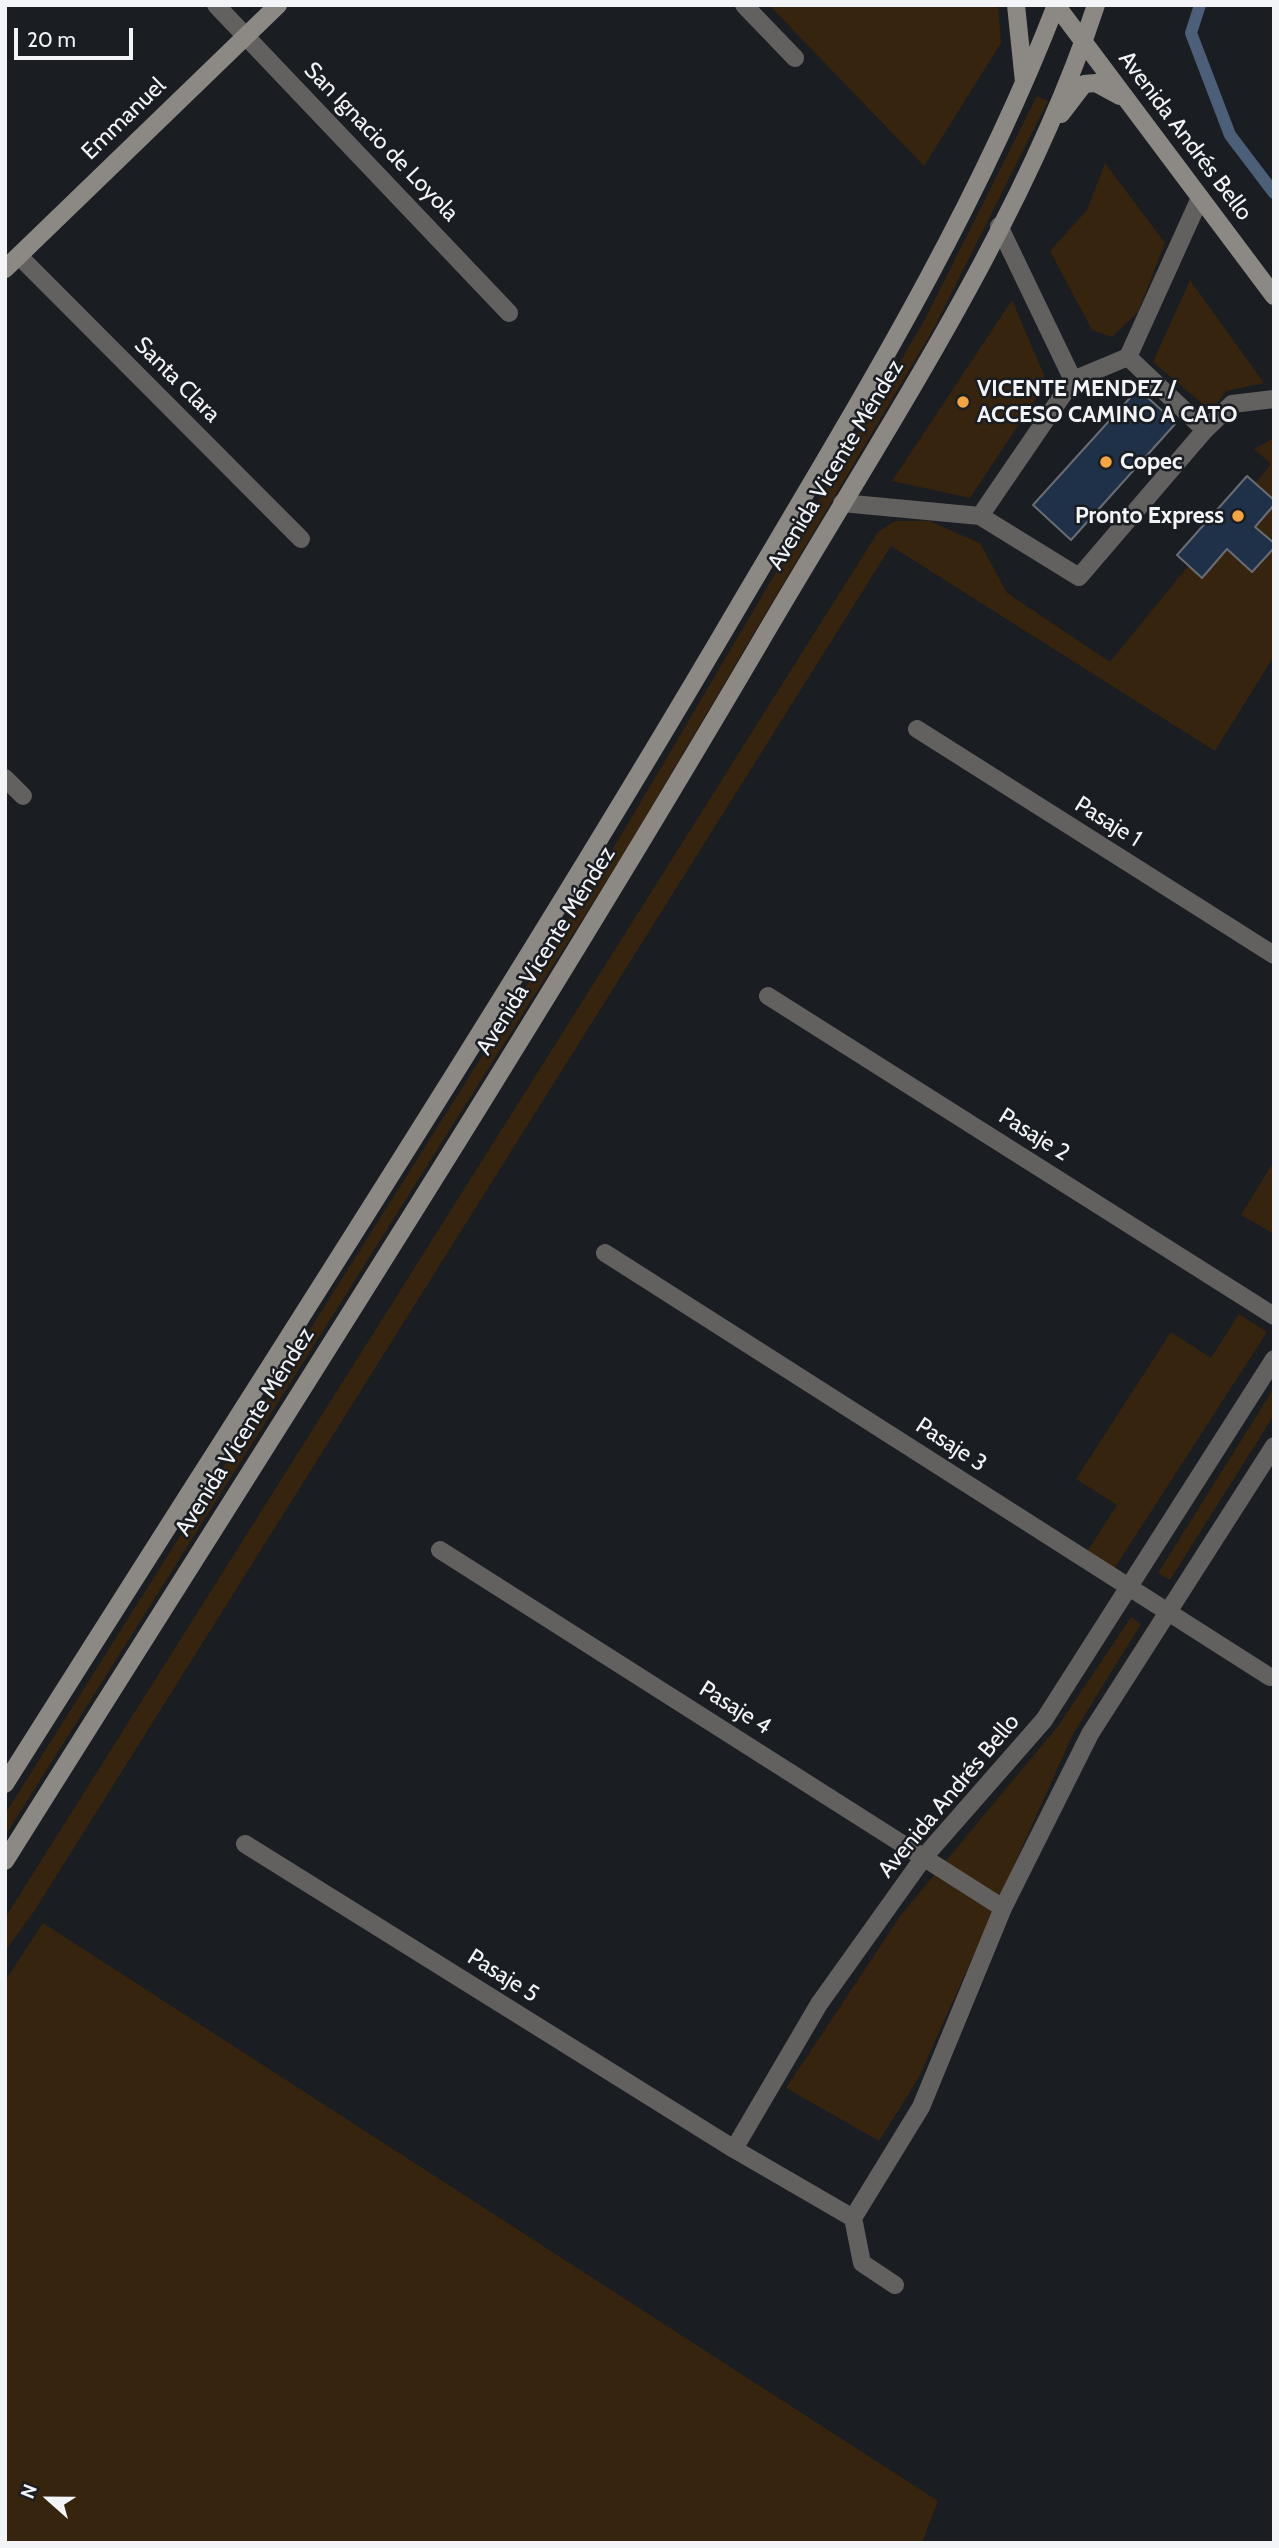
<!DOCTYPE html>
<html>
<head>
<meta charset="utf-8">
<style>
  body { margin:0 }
  #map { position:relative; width:1279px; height:2548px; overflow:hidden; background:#1a1d22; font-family:Cabin,sans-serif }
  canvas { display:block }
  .frame { position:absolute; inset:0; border:7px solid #f2f4f8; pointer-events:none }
  .north { position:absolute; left:14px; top:2464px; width:70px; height:70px; -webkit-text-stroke:5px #1a1d22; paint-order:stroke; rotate:291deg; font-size:19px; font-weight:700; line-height:28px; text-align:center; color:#f2f4f8 }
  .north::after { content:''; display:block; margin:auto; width:24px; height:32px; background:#f2f4f8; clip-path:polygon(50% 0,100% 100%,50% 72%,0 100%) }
  .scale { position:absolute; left:14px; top:28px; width:119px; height:32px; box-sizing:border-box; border:4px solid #f2f4f8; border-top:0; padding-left:9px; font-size:21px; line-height:24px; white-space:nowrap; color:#f2f4f8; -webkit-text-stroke:5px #1a1d22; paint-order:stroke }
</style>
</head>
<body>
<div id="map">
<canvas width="1279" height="2548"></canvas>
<div class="frame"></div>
<div class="north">N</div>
<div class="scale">20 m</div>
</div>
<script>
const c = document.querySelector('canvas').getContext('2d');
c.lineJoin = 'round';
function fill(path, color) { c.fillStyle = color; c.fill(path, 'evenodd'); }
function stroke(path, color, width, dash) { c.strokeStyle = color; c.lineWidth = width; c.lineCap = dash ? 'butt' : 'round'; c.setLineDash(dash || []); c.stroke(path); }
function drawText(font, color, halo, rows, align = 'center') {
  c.font = font + ' Cabin,sans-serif'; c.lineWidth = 5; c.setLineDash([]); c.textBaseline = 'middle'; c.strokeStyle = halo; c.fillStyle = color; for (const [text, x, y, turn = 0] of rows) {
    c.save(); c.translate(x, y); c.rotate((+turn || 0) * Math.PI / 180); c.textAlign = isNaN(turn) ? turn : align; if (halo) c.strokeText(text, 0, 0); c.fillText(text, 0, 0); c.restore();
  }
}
const green = new Path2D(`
  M769,5h229l3,38 -77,123z
  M1037,96l11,5 -114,227 -305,517 -624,991v-22l615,-977 304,-516z
  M1105,163l60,80 -27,69 -26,25 -20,-7 -42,-79 37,-41z
  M1190,280l74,103 -38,8 -15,20 -58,-49z
  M1012,300l35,82 -77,116 -78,-17z
  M1274,438v218l-59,95 -324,-205 -858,1367 -28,38v-33l873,-1386 17,-11h34l51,22 27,50 103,69 161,-198 -17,-15z
  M1274,1161v73l-33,-19z
  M1239,1314l28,18 -153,237 -27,-17 30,-47 -41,-26 95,-147 40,26z
  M1274,1388v27l-104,165 -12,-7z
  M1131,1617l10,7 -68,110 -155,345 -39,62 -93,-53 115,-173 157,-189z
  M43,1923l895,578 -16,42h-917v-562z`);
const stream = new Path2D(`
  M1200,5l-9,28 39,102 44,58`);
const building = new Path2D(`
  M1138,389l38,34 -105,117 -38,-35z
  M1247,476l27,24v5l-19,22 19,16v5l-22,24 -25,-23 -25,29 -25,-23z`);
const lane = new Path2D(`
  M999,226l74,154
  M1128,357l77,73 -126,147 -99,-61 93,-136 55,-23 72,-159
  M1205,430l27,-26 42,-5
  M842,503l138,13`);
const street = new Path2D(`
  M216,5l293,308
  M744,5l51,53
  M19,256l282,283
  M917,729l357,226
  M5,778l18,18
  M768,996l506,320
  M605,1253l665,424
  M440,1550l563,358
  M245,1844l489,305 119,69 68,-111 82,-199 87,-174 184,-288
  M734,2149l85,-145 105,-147 120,-137 230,-361
  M853,2218l9,45 33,22`);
const secondary = new Path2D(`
  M1016,5l8,77
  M1056,5l218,291
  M1061,114l23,-30 12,-1 24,13
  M5,269l273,-264
  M5,1784c240,-381 486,-758 715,-1146 120,-205 250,-410 336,-633
  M5,1861c257,-410 520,-817 764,-1234 115,-196 256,-406 327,-622`);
const markers = [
  [963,402,7,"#f2a541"],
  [1106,462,7,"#f2a541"],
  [1238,516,7,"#f2a541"]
];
const streetNames = [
  ["Emmanuel",124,119,-44],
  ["Avenida Andrés Bello",1185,136,53],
  ["San Ignacio de Loyola",381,142,46],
  ["Santa Clara",177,380,45],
  ["Avenida Vicente Méndez",836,465,-59],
  ["Pasaje 1",1108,822,32],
  ["Avenida Vicente Méndez",546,951,-58],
  ["Pasaje 2",1034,1135,32],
  ["Avenida Vicente Méndez",245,1432,-58],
  ["Pasaje 3",951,1445,33],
  ["Pasaje 4",735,1708,32],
  ["Avenida Andrés Bello",949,1796,-50],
  ["Pasaje 5",503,1976,32]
];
const poiNames = [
  ["VICENTE MENDEZ /",977,389],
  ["ACCESO CAMINO A CATO",977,415],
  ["Copec",1120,462],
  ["Pronto Express",1224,516,"right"]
];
fill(green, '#36240f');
stroke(stream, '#4c5f79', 12);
fill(building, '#1f3148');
stroke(building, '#696d73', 2);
stroke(lane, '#63615f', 18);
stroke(street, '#63615f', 18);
stroke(secondary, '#8c8884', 18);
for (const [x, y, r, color] of markers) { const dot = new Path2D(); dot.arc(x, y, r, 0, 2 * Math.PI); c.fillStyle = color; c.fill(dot); stroke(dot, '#1a1d22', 2.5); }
drawText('23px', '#f2f4f8', '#1a1d22', streetNames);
drawText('bold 23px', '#f2f4f8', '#1a1d22', poiNames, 'left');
</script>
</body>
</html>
